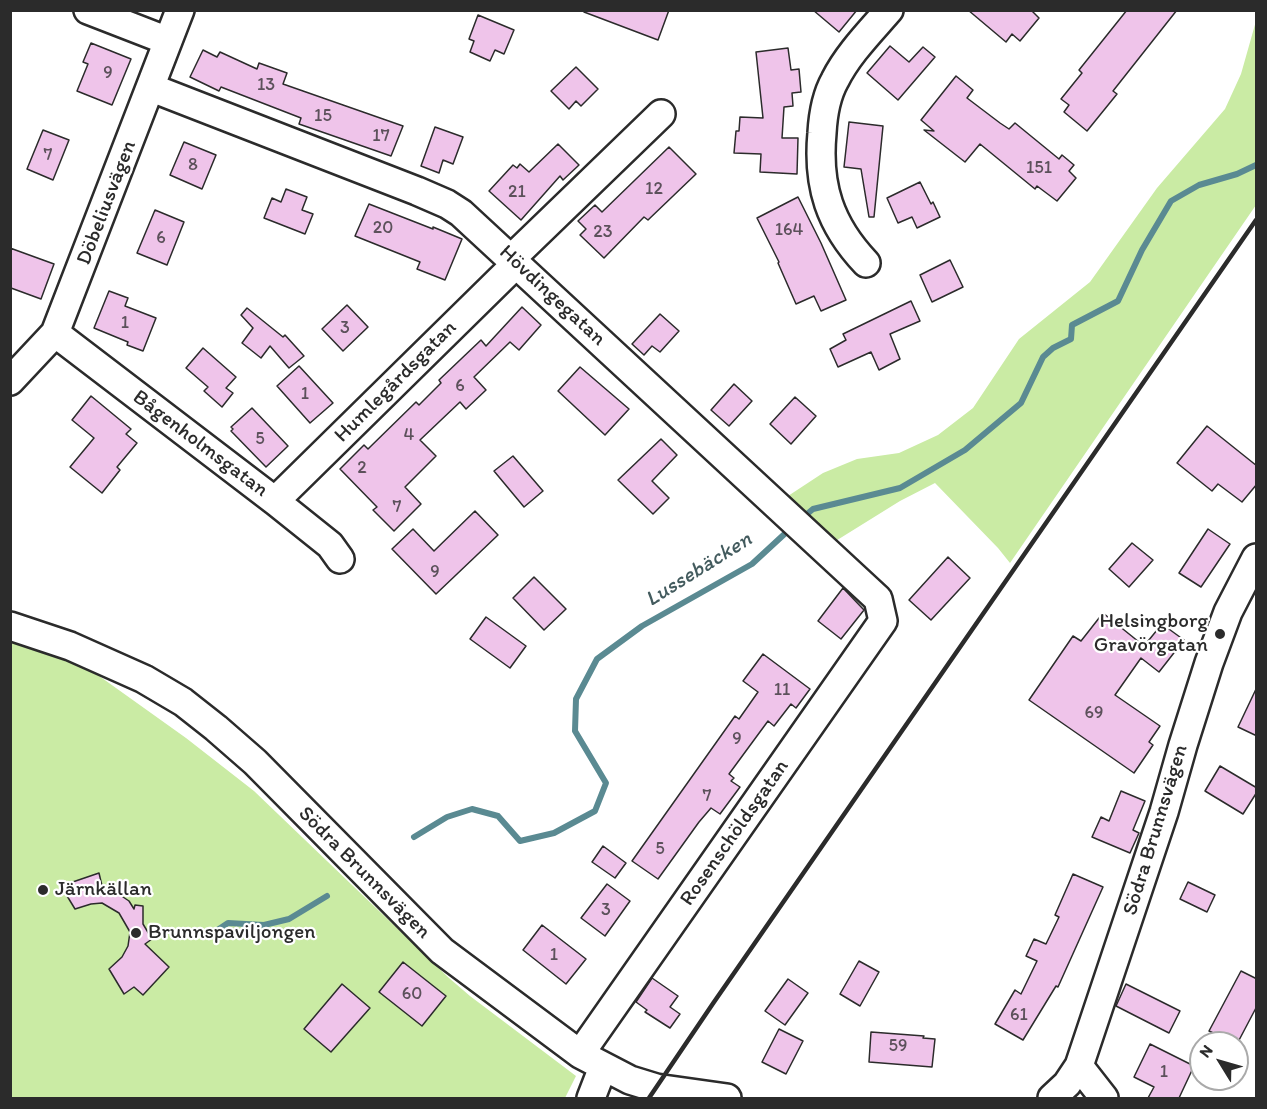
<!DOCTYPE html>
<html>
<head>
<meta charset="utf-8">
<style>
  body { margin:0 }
  #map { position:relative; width:1267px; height:1109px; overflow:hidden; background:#fff; font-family:Itim,sans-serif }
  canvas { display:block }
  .frame { position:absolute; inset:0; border:12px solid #2b2b2b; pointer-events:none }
  .north { position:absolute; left:1189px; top:1031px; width:60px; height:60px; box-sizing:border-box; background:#fff; border:2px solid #aaa; border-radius:50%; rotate:307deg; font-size:16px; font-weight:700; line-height:24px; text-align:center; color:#2b2b2b }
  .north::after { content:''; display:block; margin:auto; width:21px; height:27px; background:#2b2b2b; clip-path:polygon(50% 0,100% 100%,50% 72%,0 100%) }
</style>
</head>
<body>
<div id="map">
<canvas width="1267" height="1109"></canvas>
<div class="frame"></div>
<div class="north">N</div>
</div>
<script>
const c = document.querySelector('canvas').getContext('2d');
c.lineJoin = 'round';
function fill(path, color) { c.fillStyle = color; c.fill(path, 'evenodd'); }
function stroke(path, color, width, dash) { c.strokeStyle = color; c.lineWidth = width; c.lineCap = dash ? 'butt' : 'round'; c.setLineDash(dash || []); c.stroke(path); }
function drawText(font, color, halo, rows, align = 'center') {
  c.font = font + ' Itim,sans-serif'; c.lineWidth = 4.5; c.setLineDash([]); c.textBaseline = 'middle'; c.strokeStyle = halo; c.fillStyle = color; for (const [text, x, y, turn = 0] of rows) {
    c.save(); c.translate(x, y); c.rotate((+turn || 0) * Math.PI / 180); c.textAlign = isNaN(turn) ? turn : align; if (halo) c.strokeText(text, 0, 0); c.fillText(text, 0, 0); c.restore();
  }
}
const green = new Path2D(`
  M1256,21v184l-246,358 -12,-15 -63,-65 -35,18 -66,41 -46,-46 35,-23 34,-14 42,-6 39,-18 35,-27 46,-69 71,-57 67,-94 68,-79 16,-35z
  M10,639l56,19 29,15 91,65 68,53 195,187 21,18 106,80 -11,22h-554z`);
const stream = new Path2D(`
  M801,519l12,-10 87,-21 65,-38 56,-47 22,-46 10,-9 18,-9 1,-14 46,-24 24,-51 29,-49 28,-16 38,-11 19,-9
  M414,837l33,-20 25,-8 26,7 22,25 34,-8 41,-22 11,-28 -31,-52 1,-32 21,-40 45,-33 110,-62 39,-36
  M210,935l18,-12 36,2 25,-6 38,-23`);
const building = new Path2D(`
  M584,10h85l-11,30 -74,-28z
  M813,10h44l-18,22z
  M968,10h63l8,8 -19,23 -8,-7 -6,8z
  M1127,10h50l-64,81 4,3 -30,37 -23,-19 5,-7 -8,-6 21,-26 -3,-3z
  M478,15l36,15 -10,24 -9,-4 -5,11 -20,-9 4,-11 -5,-2z
  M91,43l40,16 -19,46 -35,-14 11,-27 -5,-2z
  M890,46l19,16 14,-15 12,10 -37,43 -31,-27z
  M788,48l3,22 8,-1 2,23 -9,1 1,13 -9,1 -2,31h16l-1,36 -37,-2 1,-18 -27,-1 2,-22h3l1,-14 23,1 -7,-66z
  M203,50l14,7 3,-5 37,17 2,-6 28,10 -4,11 120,42 -12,30 -92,-32 2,-6 -80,-31 -2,4 -29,-14z
  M576,67l22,22 -17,17 -5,-5 -7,8 -18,-18z
  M956,76l17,14 -6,8 33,25 9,6 6,-6 44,36 3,-4 12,10 -5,6 7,7 -19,23 -20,-15 -2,3 -55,-45 -15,18 -41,-32 10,1 -13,-11z
  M849,122l34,4 -9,91h-5l-8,-48 -17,-2z
  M435,127l28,10 -10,27 -10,-4 -4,13 -18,-7z
  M43,130l26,10 -16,40 -26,-11z
  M184,142l32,13 -14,34 -32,-14z
  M558,144l21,21 -16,15 -3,-4 -39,44 -32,-29 24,-26 4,3 3,-4 9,8z
  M669,147l27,27 -48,46 -4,-3 -40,41 -24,-23 6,-6 -8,-8 17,-16 7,7z
  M920,182l11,22 2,-2 7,15 -23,11 -5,-11 -14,6 -11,-25z
  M286,189l21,8 -5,13 11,4 -8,20 -41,-16 8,-20 9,4z
  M798,197l23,46 25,57 -25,11 -7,-15 -18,8 -18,-41 1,-1 -22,-44z
  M369,204l64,25v-2l29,12 -17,41 -28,-11 3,-7 -65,-26z
  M155,210l29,12 -17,43 -30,-12z
  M10,248l44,16 -13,35 -30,-11z
  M950,260l13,27 -31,15 -12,-27z
  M109,291l19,7 -3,8 31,12 -13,33 -16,-6 1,-3 -34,-14z
  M911,301l9,20 -30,13 10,25 -21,11 -8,-18 -33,15 -8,-18 16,-9 -3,-6z
  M347,305l21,22 -25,24 -21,-22z
  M522,307l19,18 -22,25 -9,-8 -36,35 12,13 -20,19 -6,-7 -40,38 16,16 -31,31 16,17 -27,27 -21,-21 4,-3 -37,-38 24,-24 4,4 48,-47 3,3 22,-22 -2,-3 42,-40 5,6z
  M247,308l36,29 2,-2 19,21 -15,12 -19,-22 -9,12 -19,-15 11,-15 -12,-13z
  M660,314l19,17 -19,21 -8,-6 -8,9 -12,-11z
  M203,348l33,29 -10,11 7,5 -11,14 -18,-16 4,-4 -22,-19z
  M299,366l34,37 -23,20 -33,-37z
  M580,367l49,42 -24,26 -47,-44z
  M734,384l18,17 -23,25 -18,-16z
  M91,396l40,33 -5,5 11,9 -20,24 3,3 -18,23 -32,-26 24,-29 -22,-18z
  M795,397l21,19 -25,28 -21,-20z
  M252,408l36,38 -22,21 -35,-36 2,-2 -2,-2z
  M1207,426l50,40v18l-15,18 -24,-18 -6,7 -35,-28z
  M661,439l16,16 -25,26 17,17 -16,16 -35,-34z
  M513,456l30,35 -19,16 -30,-36z
  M475,511l23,24 -62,59 -44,-45 21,-20 21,22z
  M1208,529l22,15 -29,43 -22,-14z
  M1132,543l21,17 -24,27 -20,-18z
  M948,557l22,21 -39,42 -22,-20z
  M534,577l32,32 -22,21 -31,-32z
  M843,588l21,22 -23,29 -23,-18z
  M1103,613l41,33 18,-22 22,16 -25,32 -18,-14 -26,37 45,31 -11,16 4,3 -19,28 -105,-73 44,-64 8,5z
  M486,617l40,29 -16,22 -40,-29z
  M763,654l47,35 -14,19 -5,-4 -17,22 -6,-5 -39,53 5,4 -3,3 9,6 -20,27 -9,-6 -12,14 -41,57 -26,-18 103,-145 4,3 19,-27 -15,-11z
  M1257,687v49l-19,-9z
  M1220,766l37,22v4l-14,22 -38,-23z
  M1121,791l24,10 -12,29 6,3 -9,20 -38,-16 9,-20 8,4z
  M603,846l23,17 -11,15 -23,-16z
  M99,873l4,17 17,5 9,6 5,8 1,-4 8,1v18l9,15 -7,5 24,23 -26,28 -9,-8 -10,7 -15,-25 13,-12 6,-11 2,-14 -11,-19 -17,-10 -11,1 -16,5 -14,-23z
  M1073,874l30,13 -45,100 -2,-1 -33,54 -28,-16 20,-34 6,4 16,-33 -11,-5 8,-17 12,5 13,-27 -4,-2z
  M1188,882l27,13 -8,17 -27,-13z
  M607,884l23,17 -25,35 -24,-18z
  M542,925l44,34 -20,25 -43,-34z
  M859,961l20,11 -19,34 -20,-12z
  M403,962l43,34 -24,30 -43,-34z
  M1241,971l16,8v27l-20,38 -28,-13z
  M652,978l26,18 -8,11 10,7 -10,14 -25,-16 2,-2 -11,-8z
  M788,979l20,14 -23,32 -20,-14z
  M342,984l28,24 -39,44 -27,-23z
  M1126,984l54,27 -11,22 -53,-27z
  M779,1029l24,12 -17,33 -24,-12z
  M871,1032l53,4 -1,2 12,1 -3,28 -63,-5z
  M1150,1044l44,22 -15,32h-31l6,-11 -20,-10z`);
const minor = new Path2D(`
  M88,10l80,31
  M152,88l265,103 30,13 14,9 417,386 5,22 -303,433
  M512,258l149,-144
  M866,263c-36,-38 -49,-77 -44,-130 1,-18 4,-37 13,-53 13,-26 35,-48 54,-70
  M55,333l220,168 55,44 10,14
  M10,381l45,-48 125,-323
  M275,501l242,-238
  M10,626l60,20 74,33 39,23 33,26 39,34 187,189 138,103 50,26 26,8 71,10
  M1079,1066l25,32
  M591,1098l12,-31
  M1052,1098l15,-14 12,-18 85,-254 19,-67 26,-82 19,-51 28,-54`);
const rail = new Path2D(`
  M649,1098l65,-96 542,-782`);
const markers = [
  [1220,634,6,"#2b2b2b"],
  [43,890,6,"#2b2b2b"],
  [136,933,6,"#2b2b2b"]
];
const numberNames = [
  ["9",108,73],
  ["13",266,85],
  ["15",323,116],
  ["17",381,136],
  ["7",48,155],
  ["8",193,165],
  ["151",1039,168],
  ["12",654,189],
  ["21",517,192],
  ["20",383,228],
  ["164",789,230],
  ["23",603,232],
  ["6",161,238],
  ["1",125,323],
  ["3",345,328],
  ["6",460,386],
  ["1",305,394],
  ["4",409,435],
  ["5",260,439],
  ["2",362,468],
  ["7",397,507],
  ["9",435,572],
  ["11",782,690],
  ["69",1094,713],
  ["9",737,739],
  ["7",707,796],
  ["5",660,849],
  ["3",606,910],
  ["1",554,955],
  ["60",412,994],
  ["61",1019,1015],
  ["59",898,1046],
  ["1",1164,1072]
];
const streetNames = [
  ["Döbeliusvägen",107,203,-69],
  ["Hövdingegatan",552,296,43],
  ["Humlegårdsgatan",396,382,-45],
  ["Bågenholmsgatan",200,444,37],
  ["Södra Brunnsvägen",1156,830,-73],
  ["Rosenschöldsgatan",735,833,-55],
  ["Södra Brunnsvägen",364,873,45]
];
const poiNames = [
  ["Helsingborg",1208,622,"right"],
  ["Gravörgatan",1208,646,"right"],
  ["Järnkällan",55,890],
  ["Brunnspaviljongen",148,933]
];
const waterNames = [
  ["Lussebäcken",699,570,-32]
];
fill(green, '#caeba4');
stroke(stream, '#5a8a92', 6);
fill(building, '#efc4ea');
stroke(building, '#2b2b2b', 1.5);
stroke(minor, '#2b2b2b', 32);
stroke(minor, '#fff', 27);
stroke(rail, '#2b2b2b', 4.5);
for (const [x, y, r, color] of markers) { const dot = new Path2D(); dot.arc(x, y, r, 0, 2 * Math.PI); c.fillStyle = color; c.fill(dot); stroke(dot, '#fff', 2); }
drawText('18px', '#5c515b', null, numberNames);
drawText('21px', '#2b2b2b', '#fff', streetNames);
drawText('21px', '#2b2b2b', '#fff', poiNames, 'left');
drawText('italic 22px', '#435b5e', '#fff', waterNames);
</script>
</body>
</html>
